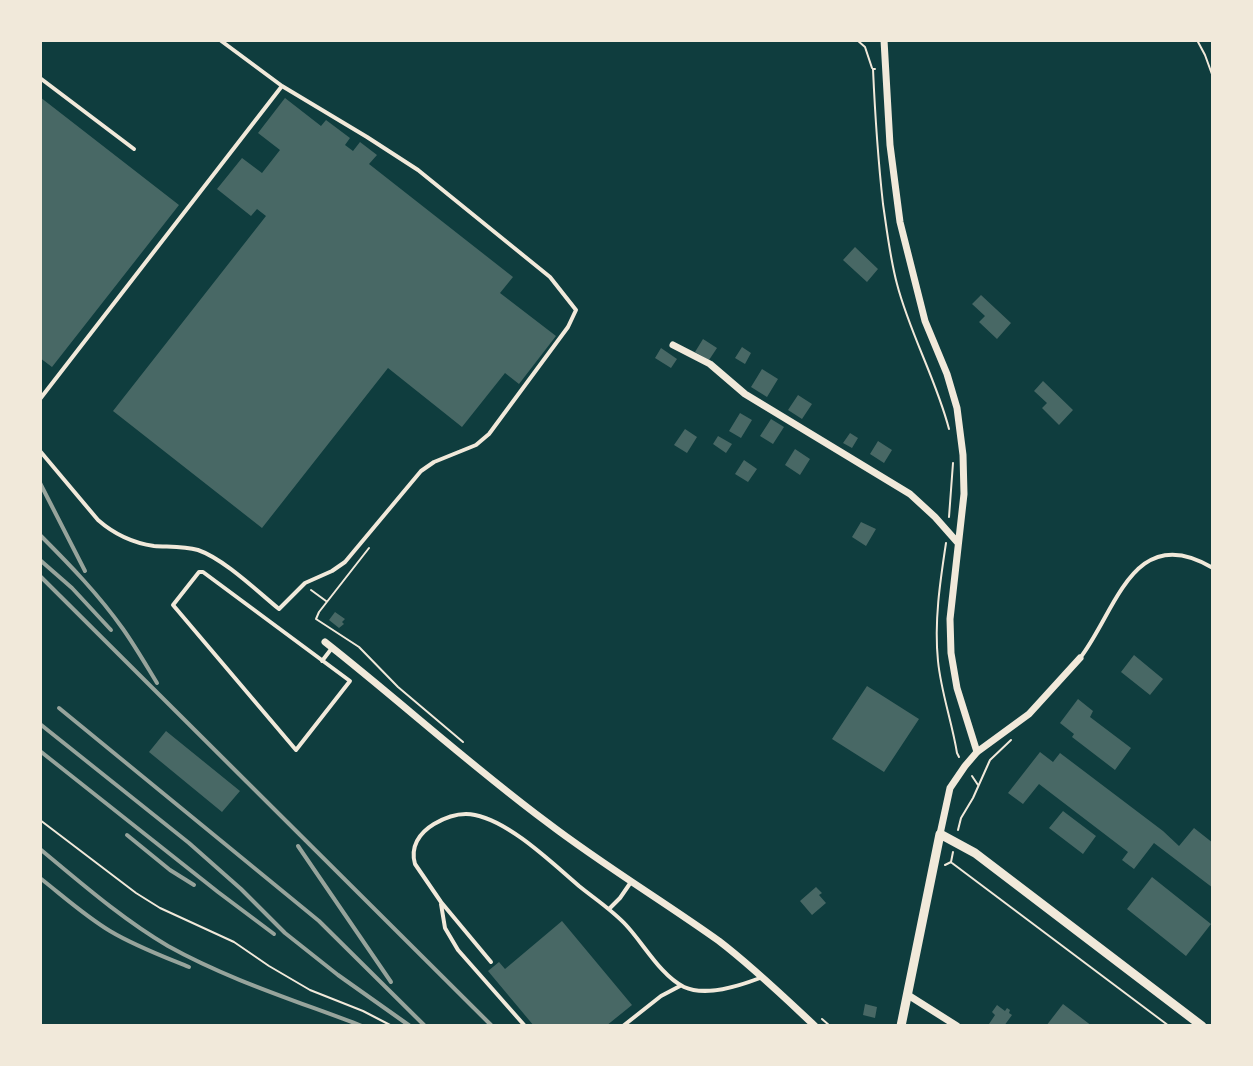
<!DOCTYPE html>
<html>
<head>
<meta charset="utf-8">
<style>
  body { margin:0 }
  #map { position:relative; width:1253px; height:1066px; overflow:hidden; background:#0f3d3e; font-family:"Varela Round",sans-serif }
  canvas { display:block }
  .frame { position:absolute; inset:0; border:42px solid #f1e9da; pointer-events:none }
</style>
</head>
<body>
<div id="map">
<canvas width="1253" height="1066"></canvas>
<div class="frame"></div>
</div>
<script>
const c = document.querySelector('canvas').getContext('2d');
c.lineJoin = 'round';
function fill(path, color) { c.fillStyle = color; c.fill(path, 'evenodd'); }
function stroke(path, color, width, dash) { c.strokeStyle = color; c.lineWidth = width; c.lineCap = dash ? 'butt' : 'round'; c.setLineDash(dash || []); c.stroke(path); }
const building = new Path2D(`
  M40,97l139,108 -127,162 -12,-9z
  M285,98l36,28 5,-6 24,18 -5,7 8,6 7,-9 17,13 -8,9 144,113 -13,16 56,43 -37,48 -14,-11 -43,54 -74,-59 -126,160 -149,-117 153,-195 -9,-7 -6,7 -34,-27 25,-31 20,15 18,-23 -22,-17z
  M855,247l23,22 -11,13 -24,-22z
  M981,295l30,28 -14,16 -18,-17 6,-6 -13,-12z
  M703,339l14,9 -8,12 -14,-8z
  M742,347l9,6 -6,11 -10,-6z
  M661,348l16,11 -6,9 -16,-10z
  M762,369l16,10 -11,18 -16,-10z
  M1043,381l30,29 -14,15 -17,-17 5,-5 -13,-12z
  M798,395l14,9 -10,15 -14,-9z
  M740,413l12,7 -11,18 -12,-7z
  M771,419l13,8 -11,17 -13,-8z
  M685,429l12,8 -10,16 -13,-8z
  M850,433l8,5 -6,10 -9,-5z
  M718,436l14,8 -6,9 -13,-9z
  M878,441l14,9 -8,13 -14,-9z
  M795,449l15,10 -10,16 -15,-10z
  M744,460l13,9 -9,13 -13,-8z
  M861,522l15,7 -10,17 -14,-9z
  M335,612l10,7 -3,3 2,2 -5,4 -10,-8z
  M1134,655l29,24 -13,16 -29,-23z
  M867,686l52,33 -35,53 -52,-33z
  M1078,699l15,12 -3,6 41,31 -16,22 -43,-33 2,-3 -14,-11z
  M166,731l74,60 -18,21 -73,-60z
  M1040,752l13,10 7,-9 103,78 16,15 15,-18 19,15v45l-59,-45 -20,26 -12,-9 6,-8 -89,-68 -16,20 -15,-11z
  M1063,811l33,25 -13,18 -34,-26z
  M1152,877l59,47 -25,32 -59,-47z
  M816,887l6,6 -3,2 7,8 -14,12 -12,-14z
  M562,921l70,84 -26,21h-72l-46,-55 11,-9 6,7z
  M865,1004l12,3 -2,11 -12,-3z
  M1063,1004l29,22h-46z
  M997,1005l8,6 2,-3 3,2 -1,3 3,2 -8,11h-12l-3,-2 6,-9 -3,-3z`);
const path = new Path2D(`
  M857,40l8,7 7,21
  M1197,40l8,15 8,22
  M875,69h-2c2,45 5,90 10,135 4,27 7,54 14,80 13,50 39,95 52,145
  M949,517l4,-54
  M946,543c-6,39 -12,79 -8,118 3,31 14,61 19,92l2,4
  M369,548l-50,64 -3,7 43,28 39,40 65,55
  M311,590l15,11
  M972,776l6,9
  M40,820l96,73 24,15 74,34 35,24 41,24 53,21 29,15
  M958,830l3,-12 12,-20 17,-38 21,-20
  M952,863l217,163
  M945,865l6,-3 2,-10
  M822,1019l8,7`);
const service = new Path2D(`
  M220,40l62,46
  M40,78l94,71
  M40,399l242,-313 85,51 51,33 132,107 26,33 -8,17 -79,107 -13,11 -42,17 -13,9 -76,91 -13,9 -27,12 -26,26c-22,-18 -55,-50 -81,-59 -14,-4 -29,-3 -44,-4 -21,-3 -40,-12 -56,-26l-58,-69
  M199,572h4l147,109 -54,69 -123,-145z
  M1080,658c36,-46 53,-138 133,-90
  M322,661l10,-13
  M441,904l4,24 13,22 67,76
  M610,908l10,-10 11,-16
  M491,962l-50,-60 -26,-38c-5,-17 4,-31 19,-40 12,-7 27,-12 41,-9 35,7 77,48 104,71 16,13 33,24 47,39 17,18 35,51 58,62 22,10 55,-1 76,-9
  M623,1026l38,-30 19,-10`);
const minor = new Path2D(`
  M884,40l6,105 10,77 25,99 22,53 10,34 6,47 1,39 -14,125 1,34 6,35 20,64
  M673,345l37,19 35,30 165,100 25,23 23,26
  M325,642c75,59 146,124 223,181 55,42 115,78 171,118 34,26 65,56 96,85
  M940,834l10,-46 15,-22 12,-14 52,-38 51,-56
  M908,995l49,31`);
const tertiary = new Path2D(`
  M901,1026l39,-192 35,19 227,173`);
const rail = new Path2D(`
  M40,483l45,88
  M40,535c30,30 59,60 83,94 12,17 23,36 34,54
  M40,560l32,28 39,42
  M40,576l452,450
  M59,708l260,213 106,105
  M40,724l149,119 52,46 44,44 53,42 72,51
  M40,751l178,141 56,42
  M127,835l43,35 24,15
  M298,846l93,136
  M40,849c41,34 82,70 128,97 61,34 129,55 194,80
  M40,878c23,18 45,38 70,53 25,15 52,25 79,36`);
fill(building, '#486865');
stroke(path, '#f1e9da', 2);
stroke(service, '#f1e9da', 4);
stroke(minor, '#f1e9da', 7);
stroke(tertiary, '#f1e9da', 9);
stroke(rail, '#97a49c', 4);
</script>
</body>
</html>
